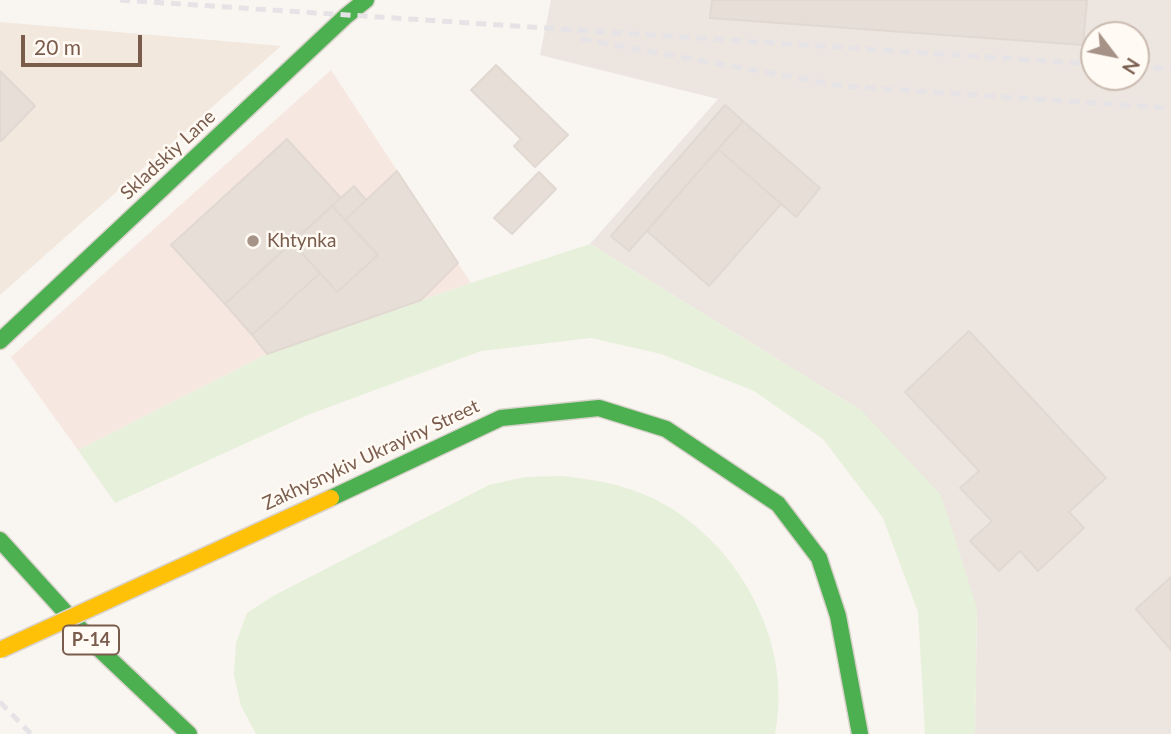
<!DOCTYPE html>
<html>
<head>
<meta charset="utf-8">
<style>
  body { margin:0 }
  #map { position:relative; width:1171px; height:734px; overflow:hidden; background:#f9f5f0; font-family:Lato,sans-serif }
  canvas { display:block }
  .north { position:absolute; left:1080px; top:21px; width:70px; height:70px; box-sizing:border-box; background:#fffaf3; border:2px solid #cabbb1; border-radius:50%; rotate:122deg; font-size:19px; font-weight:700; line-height:28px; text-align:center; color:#7a5c4d }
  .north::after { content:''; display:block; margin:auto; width:24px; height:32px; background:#a69286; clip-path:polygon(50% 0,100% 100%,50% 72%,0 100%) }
  .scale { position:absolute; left:21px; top:35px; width:121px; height:32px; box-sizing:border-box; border:4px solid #7a5c4d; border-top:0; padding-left:9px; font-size:21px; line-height:24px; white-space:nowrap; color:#7a5c4d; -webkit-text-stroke:5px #fffaf3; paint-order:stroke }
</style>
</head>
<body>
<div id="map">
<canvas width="1171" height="734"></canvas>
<div class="north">N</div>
<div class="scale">20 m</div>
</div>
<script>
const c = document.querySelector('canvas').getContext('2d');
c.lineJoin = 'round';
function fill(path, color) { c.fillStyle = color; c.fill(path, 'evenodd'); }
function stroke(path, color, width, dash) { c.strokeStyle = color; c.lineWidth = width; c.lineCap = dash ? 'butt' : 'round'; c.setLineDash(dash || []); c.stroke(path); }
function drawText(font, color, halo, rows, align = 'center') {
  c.font = font + ' Lato,sans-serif'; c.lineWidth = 5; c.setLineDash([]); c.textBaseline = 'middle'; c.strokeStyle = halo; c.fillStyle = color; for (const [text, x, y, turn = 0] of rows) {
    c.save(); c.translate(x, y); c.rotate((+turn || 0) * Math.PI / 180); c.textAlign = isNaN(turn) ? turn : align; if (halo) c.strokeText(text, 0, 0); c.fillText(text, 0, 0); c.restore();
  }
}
const residential = new Path2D(`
  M0,22l281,24 -281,249z`);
const commercial = new Path2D(`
  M331,70l140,213 -204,71 -189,96 -67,-93z`);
const industrial = new Path2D(`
  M551,0h620v734h-196l2,-126 -115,-197 -272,-167 128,-145 -178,-44zM1094,35h42v42h-42z`);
const green = new Path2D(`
  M590,244l272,167 79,84 36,113 -2,126h-50l-7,-122 -35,-94 -60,-79 -69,-48 -93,-37 -70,-16 -110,13 -171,63 -195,89 -37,-53 189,-96 204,-71z
  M562,476c38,4 74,11 107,31 74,45 124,139 106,227h-519l-15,-28 -7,-31 2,-32 11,-30 26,-17 216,-111 36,-8z`);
const building = new Path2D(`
  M712,0h375l-4,45 -373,-27z
  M496,65l72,70 -33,32 -21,-21 7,-7 -50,-49z
  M0,71l35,35 -34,35 -1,-1z
  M725,105l18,16 -114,130 -18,-15z
  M743,121l77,67 -24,29 -78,-68z
  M287,139l54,59 -116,106 -54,-59z
  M718,149l63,55 -72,82 -62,-55z
  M397,171l61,92 -37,37 -154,54 -15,-19 68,-62 17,19 41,-37 -33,-35z
  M539,172l17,17 -44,45 -18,-16z
  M354,186l12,14 -21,20 -13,-14z
  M332,206l46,49 -41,37 -45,-50z
  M292,242l28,31 -68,62 -27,-31z
  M969,331l137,147 -37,34 15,16 -46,43 -18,-20 -21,20 -29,-30 22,-20 -32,-33 19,-17 -74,-79z
  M1171,577v73l-35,-41z`);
const fast = new Path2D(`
  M0,341l346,-325 20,-16
  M331,498l170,-80 98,-10 67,21 112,75 41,54 19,58 22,118
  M0,540l95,105 94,89`);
const rail = new Path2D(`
  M120,0l974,64
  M581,39l261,47 329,22
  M1136,67l35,2
  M0,702l31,32`);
const slowBridge = new Path2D(`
  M0,650l331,-152`);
const markers = [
  [253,241,7,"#a69286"]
];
const shields = [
  [91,640,56]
];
const shieldNames = [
  ["Р-14",91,640]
];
const streetNames = [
  ["Skladskiy Lane",168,155,-43],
  ["Zakhysnykiv Ukrayiny Street",371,455,-25]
];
const poiNames = [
  ["Khtynka",267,241]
];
fill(residential, '#f2e8de');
fill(commercial, '#f6e8e1');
fill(industrial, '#ede5e0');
fill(green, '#e7f0db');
fill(building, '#e6ded7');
stroke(building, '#e2d8d2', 2);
stroke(fast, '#d9d2cb', 19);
stroke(fast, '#4caf50', 16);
stroke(rail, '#e6e3e7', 5, [10, 7]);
stroke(slowBridge, '#d9d2cb', 19, []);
stroke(slowBridge, '#ffc107', 16);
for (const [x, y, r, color] of markers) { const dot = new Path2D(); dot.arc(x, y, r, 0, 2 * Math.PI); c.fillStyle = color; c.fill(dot); stroke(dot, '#fffaf3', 2.5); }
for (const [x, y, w] of shields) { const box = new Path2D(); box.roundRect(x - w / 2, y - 14.5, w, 29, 5); c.fillStyle = '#fffaf3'; c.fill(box); stroke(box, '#7a5c4d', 2); }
drawText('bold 18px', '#7a5c4d', null, shieldNames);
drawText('19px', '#7a5c4d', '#fffaf3', streetNames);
drawText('19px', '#7a5c4d', '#fffaf3', poiNames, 'left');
</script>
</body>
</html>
